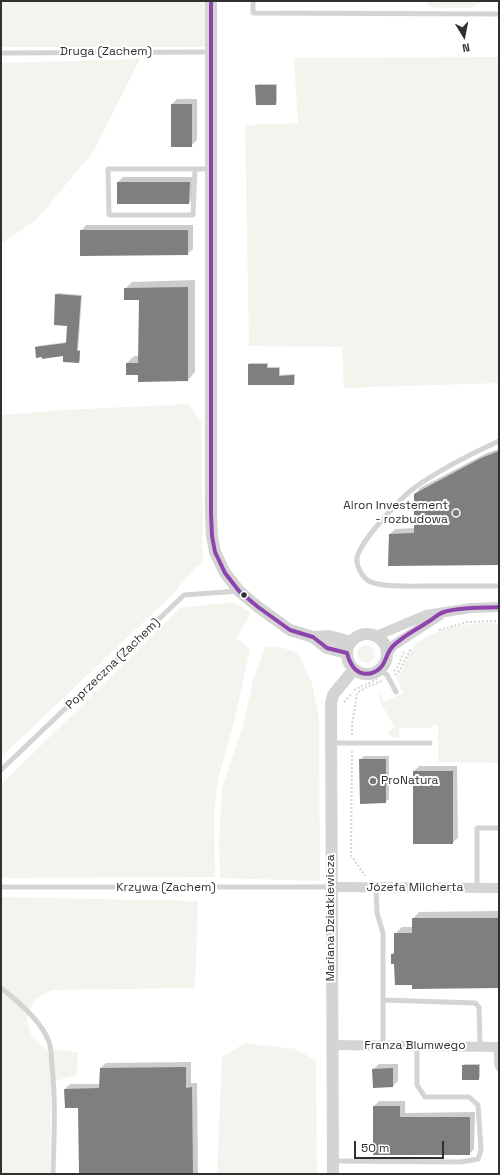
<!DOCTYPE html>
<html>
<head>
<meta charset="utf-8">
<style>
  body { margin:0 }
  #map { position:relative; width:500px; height:1175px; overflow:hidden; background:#fff; font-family:"Space Grotesk",sans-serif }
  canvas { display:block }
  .frame { position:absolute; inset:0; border:2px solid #303030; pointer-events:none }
  .north { position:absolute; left:444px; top:16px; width:40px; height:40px; -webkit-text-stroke:3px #fff; paint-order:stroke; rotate:170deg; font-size:11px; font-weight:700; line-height:16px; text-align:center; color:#303030 }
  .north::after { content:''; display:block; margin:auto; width:14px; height:18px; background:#303030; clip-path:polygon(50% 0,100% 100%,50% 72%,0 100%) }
  .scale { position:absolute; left:354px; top:1141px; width:90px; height:18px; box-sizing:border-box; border:2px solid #303030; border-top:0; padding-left:5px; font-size:12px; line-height:14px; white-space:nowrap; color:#303030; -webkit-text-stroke:3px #fff; paint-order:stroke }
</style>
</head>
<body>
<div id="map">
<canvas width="500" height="1175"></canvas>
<div class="frame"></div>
<div class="north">N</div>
<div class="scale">50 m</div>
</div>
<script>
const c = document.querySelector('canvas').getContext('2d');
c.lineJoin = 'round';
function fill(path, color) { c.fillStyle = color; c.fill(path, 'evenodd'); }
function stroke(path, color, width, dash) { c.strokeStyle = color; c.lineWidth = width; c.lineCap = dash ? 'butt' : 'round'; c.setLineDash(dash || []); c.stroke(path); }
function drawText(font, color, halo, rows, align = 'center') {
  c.font = font + ' "Space Grotesk",sans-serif'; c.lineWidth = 4; c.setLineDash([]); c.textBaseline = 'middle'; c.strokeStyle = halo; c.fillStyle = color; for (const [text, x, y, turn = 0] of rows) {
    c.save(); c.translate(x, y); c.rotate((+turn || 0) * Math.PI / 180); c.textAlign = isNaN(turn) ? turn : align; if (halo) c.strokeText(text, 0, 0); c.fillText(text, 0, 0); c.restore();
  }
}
const green = new Path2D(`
  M1,1h204v46h-204z
  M425,1h58l-8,5 -6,2h-32l-8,-2z
  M499,57v326l-155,5 -2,-41 -93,-1 -4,-221 53,-2 -4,-65z
  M140,59l-47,93 -55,66 -37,26v-181z
  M189,404l12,17 2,141 -7,5 -25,29 -170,161v-342l63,-5z
  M233,602l18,11 -15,25 14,11 -16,73 -16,58 -4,33 1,64 -214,1v-93l179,-177z
  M479,623h20v140l-61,-1v-37h-6v3h-33v10l-8,-1 -4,-5 8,-5 -15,-25v-12l4,12 19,-9 -7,-16c9,-7 9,-17 15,-27 12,-18 48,-25 68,-27z
  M357 654a9 9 0 1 1 18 0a9 9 0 1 1-18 0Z
  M266,646l17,2 15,5 14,30 7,35 1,163 -100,-3 -1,-36 3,-54 20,-59 12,-52z
  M1,897l197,4 -3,87 -143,2 -17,9 -8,20 5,18 13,12 33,3 -1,23 -26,7 -1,92h-49z
  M245,1043l51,6 20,12 1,113h-100l5,-117z`);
const shadow = new Path2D(`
  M258,84h19v18l-1,2h-19l-1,-19z
  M177,99h20v41l-6,6h-19v-42z
  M123,177h72l-1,21 -5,5h-71v-21z
  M86,225h107v24l-6,5 -106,-23z
  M195,280v92l-7,8 -49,-6 -12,-11 7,-7h5l1,-57 -15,-10 7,-7z
  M58,293l24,2 -4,55h2v11l-2,1 -14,-8 -28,-6 1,-2 30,-4 1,-17 -12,-30z
  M250,363h18v4h12v8l15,-1v8l-1,2 -45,-20z
  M499,449v115l-109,-30 5,-5 20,-1v-34l5,-6 67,-35z
  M364,756h25v43l-4,3 -25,-42z
  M419,766h38l1,72 -6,5 -38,-72z
  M499,911v76l-86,-3 -18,-21 -3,-9 3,-3v-17l7,-7h11v-8l6,-7z
  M191,1062v21h6l1,91h-118l-1,-67 -14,-18 5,-5h30v-16l6,-5z
  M379,1064h19v17l-5,5 -20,-17z
  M465,1064h15v13l-1,2 -16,-13z
  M379,1101h26v12l70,-1 -1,37 -5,5 -95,-48z`);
const building = new Path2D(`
  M255,85h21v20h-20z
  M171,104h21v43h-21z
  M117,182h73l-1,22h-72z
  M80,230h108v25l-108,1z
  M188,287v94l-50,1v-7h-12v-12h12l1,-63h-15v-12z
  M55,294l26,2 -4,55h3l-1,12 -16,-1v-6l-21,3v-2l-6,1 -1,-11 31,-4 1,-17 -13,-1z
  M248,364h19v4h12v8l15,-1v10h-46z
  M499,451v114l-111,1 1,-32 25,-1v-39l67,-36z
  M359,759h27v44l-26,1z
  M413,771h40v73h-40z
  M412,918h87v70l-87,1v-4h-17l-1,-21h-3v-10h3v-21h18z
  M462,1065h17v15h-17z
  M186,1067v21l6,-1 1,87h-114l-1,-66h-13l-1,-19 35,-1 1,-20z
  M393,1068v19l-20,1 -1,-19z
  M373,1106h27v11h70v38h-97z`);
const path = new Path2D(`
  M439,630l29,-8 31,-1
  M394,671l3,-3 7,-16
  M395,675l5,-5 11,-22
  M354,690l23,-11
  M344,702l8,-9
  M352,735v-9l5,-33 12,-7 13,-5
  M352,751l-1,104 14,21`);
const service = new Path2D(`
  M253,1v12l246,1
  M1,53l210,-1
  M195,169l-2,46h-84l-1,-46h102
  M499,441c-28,13 -60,29 -85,47 -14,11 -54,53 -57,70 -1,8 5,19 12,23 12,7 46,5 60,5 23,0 47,0 70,0
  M379,669l8,6 9,17
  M331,743h99
  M1,770l183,-175 54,-4
  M1,887h330
  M376,888l1,25 6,20v113
  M477,888v-60h21
  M1,988c17,13 41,34 48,54 3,8 2,17 3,25 4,35 2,71 1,107
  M383,1000l92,3 4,4 1,39
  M496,1047l1,19 2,3
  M333,1161l128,1 17,-3 3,-9 -3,-45 -9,-8h-44l-8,-12v-39`);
const minor = new Path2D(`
  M376,636l50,-21 45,-7 28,-1
  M387,653l7,-8 46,-30
  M331,887l168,1
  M332,1045l167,2`);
const tertiary = new Path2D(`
  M211,1v513l1,22 3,16 10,21 14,18 19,16 32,23 23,7 16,-1 22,6
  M347 654a20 20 0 1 1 40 0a20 20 0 1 1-40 0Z
  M313,637l14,11 20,5
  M333,1174l-2,-471 2,-8 21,-26`);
const bus1 = new Path2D(`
  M211,1v513l1,22 3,16 10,21 14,18 19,16 32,23 23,7 14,11 20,5c3,12 10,24 25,20 15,-5 12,-18 21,-27 11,-11 26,-18 38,-26 4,-3 9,-7 13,-8 15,-5 39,-4 55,-5`);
const markers = [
  [456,513,4,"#787878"],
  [244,595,3.5,"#303030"],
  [373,781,4,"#787878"]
];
const streetNames = [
  ["Druga (Zachem)",106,52],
  ["Poprzeczna (Zachem)",113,664,-44],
  ["Krzywa (Zachem)",166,888],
  ["Józefa Milcherta",415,888],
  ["Mariana Dziatkiewicza",331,918,-90],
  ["Franza Blumwego",415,1046]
];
const poiNames = [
  ["Airon Investement",448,506],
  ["- rozbudowa",448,520],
  ["ProNatura",381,781,"left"]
];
fill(green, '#f2f5ed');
fill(shadow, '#0003');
fill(building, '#7f7f7f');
stroke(path, '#d4d4d4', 2, [2, 2]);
stroke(service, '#d4d4d4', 5);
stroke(minor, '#d4d4d4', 10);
stroke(tertiary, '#d4d4d4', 12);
stroke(bus1, '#8e44ad', 4);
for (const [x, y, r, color] of markers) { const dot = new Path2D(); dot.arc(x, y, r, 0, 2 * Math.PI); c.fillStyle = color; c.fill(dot); stroke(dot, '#fff', 1.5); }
drawText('12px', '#303030', '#fff', streetNames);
drawText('12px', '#303030', '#fff', poiNames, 'right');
</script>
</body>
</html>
